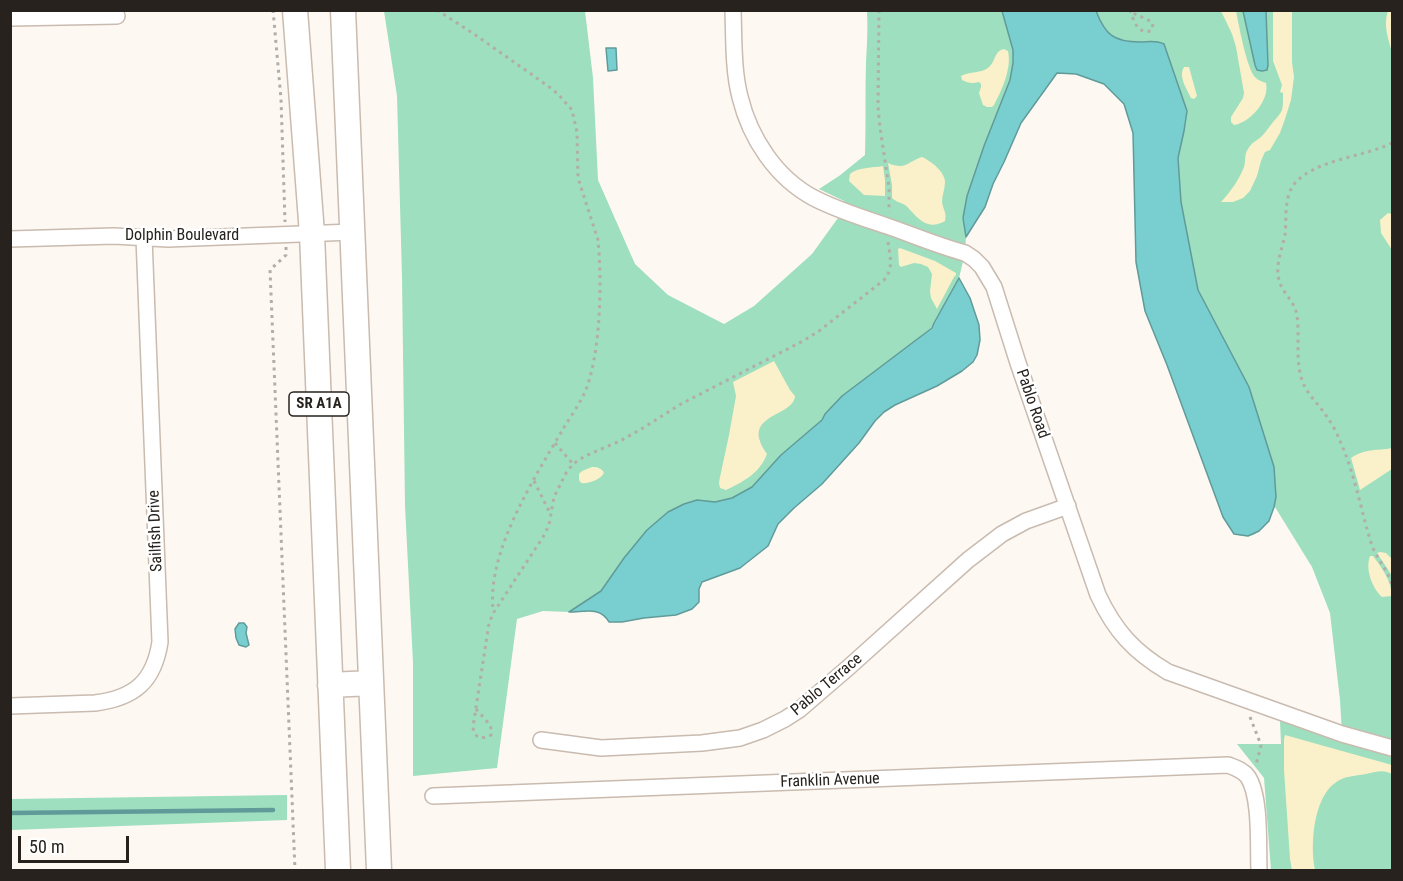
<!DOCTYPE html>
<html>
<head>
<meta charset="utf-8">
<style>
  body { margin:0 }
  #map { position:relative; width:1403px; height:881px; overflow:hidden; background:#fef8f3; font-family:"Roboto Condensed",sans-serif }
  canvas { display:block }
  .frame { position:absolute; inset:0; border:12px solid #27221d; pointer-events:none }
  .scale { position:absolute; left:18px; top:836px; width:111px; height:27px; box-sizing:border-box; border:3px solid #27221d; border-top:0; padding-left:8px; font-size:18px; line-height:21px; white-space:nowrap; color:#27221d; -webkit-text-stroke:4px #fff; paint-order:stroke }
</style>
</head>
<body>
<div id="map">
<canvas width="1403" height="881"></canvas>
<div class="frame"></div>
<div class="scale">50 m</div>
</div>
<script>
const c = document.querySelector('canvas').getContext('2d');
c.lineJoin = 'round';
function fill(path, color) { c.fillStyle = color; c.fill(path, 'evenodd'); }
function stroke(path, color, width, dash) { c.strokeStyle = color; c.lineWidth = width; c.lineCap = dash ? 'butt' : 'round'; c.setLineDash(dash || []); c.stroke(path); }
function drawText(font, color, halo, rows, align = 'center') {
  c.font = font + ' "Roboto Condensed",sans-serif'; c.lineWidth = 5; c.setLineDash([]); c.textBaseline = 'middle'; c.strokeStyle = halo; c.fillStyle = color; for (const [text, x, y, turn = 0] of rows) {
    c.save(); c.translate(x, y); c.rotate((+turn || 0) * Math.PI / 180); c.textAlign = isNaN(turn) ? turn : align; if (halo) c.strokeText(text, 0, 0); c.fillText(text, 0, 0); c.restore();
  }
}
const green = new Path2D(`
  M384,11h201l8,67 5,102 37,84 33,31 56,29 30,-18 58,-52 31,-43 1,-10 -25,-12 20,-13 26,-21c1,-31 0,-62 1,-93 1,-18 2,-34 1,-51h525v859h-121l-7,-92 -27,-34h44l-1,-23 62,13 -2,-34 -10,-87 -18,-46 -37,-60c-6,11 -12,27 -26,29 -4,1 -11,-1 -15,-2l-11,-17 -56,-152 -22,-54 -9,-49 -3,-129 -9,-29 -20,-20 -28,-10 -19,-1 -36,50 -17,39 -11,22 -8,23 -19,30 -1,16 -6,25 -25,44 -2,5 -107,87 -3,6 -41,35 -29,32 -20,11 -17,4 -18,-2 -50,30 -23,28 -23,33 -32,21 -26,-1 -26,8 -20,149 -84,8v-113l-8,-157 -3,-229 -5,-181z
  M287,795v25l-276,10v-31z`);
const sand = new Path2D(`
  M1220,11h16c3,15 10,53 18,65 3,4 7,5 12,7 4,17 -16,40 -32,42l-3,-3v-5l12,-19 1,-5 -8,-46 -4,-13 -10,-21z
  M1273,11h19v51l2,15 -3,23 -6,19 -5,14 -10,17 -5,2 -4,9 -4,15 -7,15 -7,7 -10,4h-12c9,-10 18,-22 23,-35 2,-6 0,-13 4,-18 3,-6 8,-8 13,-12 5,-5 8,-10 12,-15 11,-11 10,-13 10,-29l-3,-1 2,-7 -9,-24z
  M1388,11h4v41c-4,-14 -9,-27 -4,-41z
  M1004,49l4,2c4,17 -6,39 -14,54l-2,2h-5l-4,-2 -4,-12 2,-6v-3l-2,-2c-7,2 -11,1 -17,-2l-1,-4c9,-5 20,-2 28,-9 7,-6 5,-16 15,-18z
  M1184,67h5l8,29 -3,3 -3,-1c-4,-9 -13,-21 -7,-31z
  M922,157c9,4 23,15 23,25 0,7 -3,13 -3,20 1,7 5,11 3,19 -14,8 -23,2 -33,-9 -3,-3 -4,-5 -7,-7 -5,-3 -9,-3 -13,-7v-13l-4,-22c18,8 20,-2 34,-6z
  M883,166l2,14v16l-21,-1 -15,-14 1,-7c8,-7 22,-6 33,-8z
  M1388,213l4,1v36l-11,-17 -1,-13z
  M900,248l35,13 21,12v2l-2,2 -17,32 -6,-11 -1,-7 2,-17 -4,-7 -7,-3 -7,-1 -13,4 -2,-2 -1,-16z
  M774,361l16,29 5,6c-1,19 -44,18 -35,45 1,4 4,9 7,13 -7,19 -24,28 -41,36l-6,-2 -1,-5 1,-6 9,-42 7,-39 -3,-14z
  M1392,448v21l-32,21 -9,-32c15,-10 26,-7 41,-10z
  M592,467c5,0 10,1 12,6 -4,7 -16,11 -23,10l-2,-3v-6l3,-3z
  M1380,552l6,1 6,6v14l-1,1 -14,-21z
  M1370,556h3c9,12 18,24 19,40l-10,1c-10,-9 -17,-28 -12,-41z
  M1285,735l107,30v9c-10,-5 -16,-2 -26,0 -11,2 -23,2 -31,9 -22,16 -25,63 -20,87h-23l-2,-11 -6,-89v-31z`);
const water = new Path2D(`
  M1002,11h94c9,23 17,31 44,31 9,0 15,-2 24,2l23,67 -3,20 -6,27 3,44 17,88 51,97 25,80 2,30 -2,10 -5,14 -10,10 -11,5 -14,-2 -11,-17 -56,-152 -22,-54 -9,-49 -3,-129 -9,-29 -20,-20 -28,-10 -19,-1 -36,50 -17,39 -11,22 -8,23 -19,30 -3,-19 4,-22 17,-50 26,-66 3,-17v-13z
  M1243,11h23l2,54 -1,5 -5,1 -5,-1 -2,-5z
  M606,48h10l1,22 -9,1z
  M959,278l11,20 9,27 1,15 -3,15 -4,7 -11,9 -25,15 -42,19 -11,7 -9,9 -16,22 -37,41 -28,24 -16,16 -10,22 -28,22 -38,14 -3,7v13l-7,7 -16,6 -32,3 -22,4h-13c-9,-16 -24,-10 -40,-10l32,-21 23,-33 23,-28 21,-18 16,-8 13,-4 18,2 17,-4 20,-11 29,-32 41,-35 3,-6 17,-18 90,-68 2,-5z
  M239,623h5l3,4 -1,6 3,12 -3,2 -7,-2 -3,-7 -1,-9z`);
const stream = new Path2D(`
  M10,813l263,-3`);
const path = new Path2D(`
  M273,10l8,89 4,123
  M437,10l37,24 74,52 10,8 14,16 5,22 1,46 20,62c4,41 3,117 -14,154 -6,12 -14,24 -21,35 -29,50 -76,122 -70,181
  M879,10l-1,97 2,21 9,59v25
  M1130,10c4,11 7,24 21,21l2,-7 -3,-3 -19,-9
  M1392,143c-28,14 -74,16 -96,39 -13,14 -9,36 -11,53 -3,15 -10,29 -6,45 3,13 16,21 18,36 3,21 -2,43 5,64 5,15 17,24 25,37 5,7 10,16 13,24 15,33 21,70 32,105 6,14 16,25 20,39
  M286,247v8l-16,15 25,600
  M555,443l18,21
  M534,481l16,32
  M476,709c6,8 18,16 15,26 -10,5 -17,3 -18,-8l16,-104 5,-11 49,-75 6,-12 5,-28 12,-24 7,-9 12,-8 35,-15 23,-13 38,-24 122,-63 16,-10 65,-51c10,-12 6,-23 4,-38
  M1250,717l11,28 -5,20`);
const street = new Path2D(`
  M733,10c1,29 0,60 7,87 10,41 36,81 74,101 23,12 49,20 73,28 26,9 52,20 78,27l9,6 8,8 12,20 24,76 80,232c17,36 36,57 70,77l174,62 50,14
  M10,18l107,-2
  M10,239l104,-3 54,3 185,-7
  M10,706l85,-3c40,-5 59,-22 65,-61l-16,-404
  M541,740l60,8 101,-5 38,-5 23,-8 22,-11 14,-9 50,-43 119,-107 34,-26 24,-13 42,-15
  M433,796l795,-31c8,3 15,5 20,12 13,20 10,69 11,93`);
const primary = new Path2D(`
  M295,10l17,224 26,636
  M343,10l36,860
  M330,685l41,-2`);
const shields = [
  [319,404,60]
];
const shieldNames = [
  ["SR A1A",319,404]
];
const streetNames = [
  ["Dolphin Boulevard",182,236],
  ["Pablo Road",1032,404,71],
  ["Sailfish Drive",156,531,-92],
  ["Pablo Terrace",827,685,-40],
  ["Franklin Avenue",830,781,-2]
];
fill(green, '#9ddfbe');
fill(sand, '#faf0ca');
fill(water, '#79cfcf');
stroke(water, '#609b9a', 1.5);
stroke(stream, '#609b9a', 4.5);
stroke(street, '#c9bbaf', 18);
stroke(primary, '#c9bbaf', 27);
stroke(path, '#b2ada8', 3, [3, 4.5]);
stroke(street, '#fff', 15);
stroke(primary, '#fff', 24);
for (const [x, y, w] of shields) { const box = new Path2D(); box.roundRect(x - w / 2, y - 12, w, 24, 4.5); c.fillStyle = '#fff'; c.fill(box); stroke(box, '#27221d', 1.5); }
drawText('bold 15px', '#27221d', null, shieldNames);
drawText('16px', '#27221d', '#fff', streetNames);
</script>
</body>
</html>
